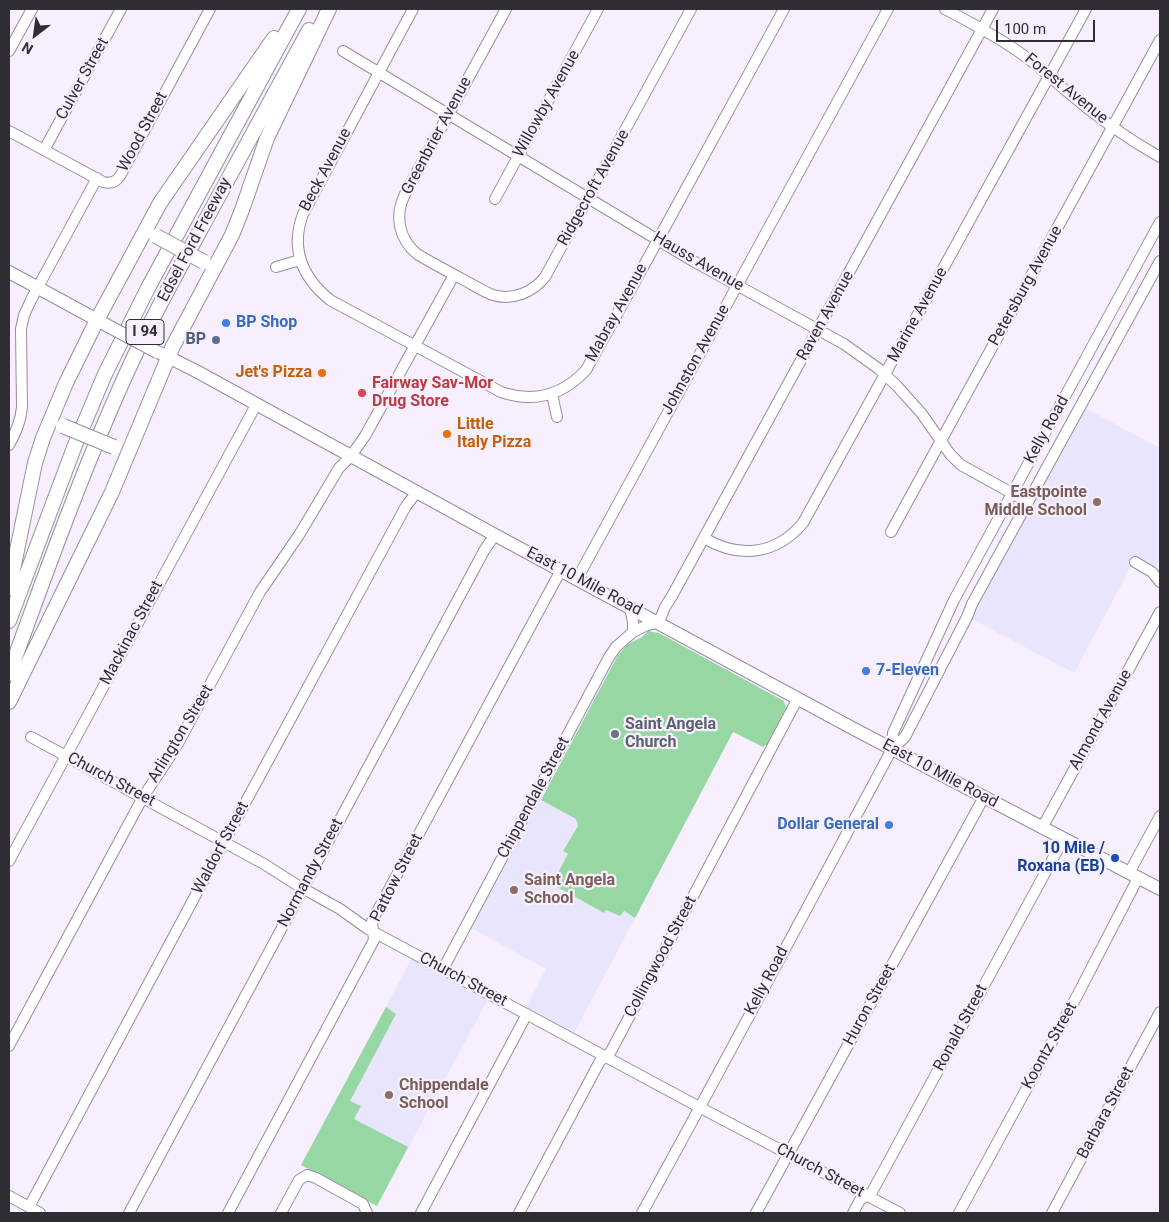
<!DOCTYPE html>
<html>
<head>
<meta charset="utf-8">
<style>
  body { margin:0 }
  #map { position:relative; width:1169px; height:1222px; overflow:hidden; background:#f7effe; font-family:Roboto,sans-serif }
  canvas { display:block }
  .frame { position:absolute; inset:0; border:10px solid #312d34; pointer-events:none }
  .north { position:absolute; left:10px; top:10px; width:50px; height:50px; -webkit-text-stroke:4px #f7effe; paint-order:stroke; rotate:210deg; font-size:14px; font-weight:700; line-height:20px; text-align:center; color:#312d34 }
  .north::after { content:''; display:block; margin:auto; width:18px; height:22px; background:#312d34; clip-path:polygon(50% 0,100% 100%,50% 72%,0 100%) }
  .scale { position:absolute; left:996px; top:20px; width:99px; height:22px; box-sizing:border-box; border:2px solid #312d34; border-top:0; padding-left:6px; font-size:15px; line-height:18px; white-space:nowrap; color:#312d34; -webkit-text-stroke:4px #f7effe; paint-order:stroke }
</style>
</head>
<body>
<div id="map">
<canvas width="1169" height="1222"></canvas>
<div class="frame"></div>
<div class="north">N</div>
<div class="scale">100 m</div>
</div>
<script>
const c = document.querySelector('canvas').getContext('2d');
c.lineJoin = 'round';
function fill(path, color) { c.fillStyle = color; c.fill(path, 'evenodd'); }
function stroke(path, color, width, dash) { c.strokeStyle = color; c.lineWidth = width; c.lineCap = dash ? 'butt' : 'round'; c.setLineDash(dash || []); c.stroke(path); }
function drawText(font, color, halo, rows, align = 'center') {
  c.font = font + ' Roboto,sans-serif'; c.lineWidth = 4.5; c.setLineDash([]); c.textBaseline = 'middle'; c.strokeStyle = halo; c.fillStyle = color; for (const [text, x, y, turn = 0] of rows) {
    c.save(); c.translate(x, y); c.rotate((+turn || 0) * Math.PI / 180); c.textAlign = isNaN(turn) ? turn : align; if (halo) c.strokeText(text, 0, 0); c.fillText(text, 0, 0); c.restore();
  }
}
const education = new Path2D(`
  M1085,408l75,40v111l-4,8 -20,-10 -62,116 -104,-55z
  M541,800l35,19 2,7 -15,25 5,2 36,60 2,-3 17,1 12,7 -61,115 -48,-26 20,-38 -75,-41z
  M413,956l75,43 -111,207 -76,-41z`);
const green = new Path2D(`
  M648,631l11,2 125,68 2,7 -19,37h-2l-2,2 -30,-15 -98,186 -11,-7 -4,5 -14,-6 -2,3 -52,-29 16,-30 -5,-3 15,-25 -2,-7 -35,-19 77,-145 10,-11 14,-7z
  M386,1007l10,7 -46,87 11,5 -7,13 54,28 -31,59 -76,-41z`);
const minor = new Path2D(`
  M413,9l-110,205c-13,35 -1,63 27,86l171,92c33,11 61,4 85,-22l72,-130 126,-231
  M506,9l-101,185c-11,22 -6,45 12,60 15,9 30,17 45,25 10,5 20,12 31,16 20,6 40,-3 52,-18l146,-268
  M945,9c26,14 54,28 78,46 15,10 28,23 41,34 30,26 62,49 96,68
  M9,51l23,-42
  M343,51l350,210 151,83 35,25 18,17 25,28 28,40 11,11 67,37
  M9,131l94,51c7,2 13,0 17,-6l90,-167
  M44,150l77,-141
  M495,199l103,-190
  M276,267l24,-7
  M552,394l5,23
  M9,445c7,-13 12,-24 13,-38l-1,-78 3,-14 7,-15 66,-122
  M891,532l269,-492
  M704,538c35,21 72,17 99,-15l283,-514
  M1135,562l17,10 8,10
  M577,579l311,-570
  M630,607l3,15v10l12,-6 14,-4 6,-15 7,-11 321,-587
  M31,737l233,127 33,21 43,24 28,20 333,179 199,105
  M892,749l1,-16 61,-133 206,-378
  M1042,828l118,-216
  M9,861l247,-456
  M1129,873l31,-57
  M443,969l166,-312 7,-10 17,-15
  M9,1046l134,-249 32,-48 85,-157 39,-57 40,-67 12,-12 14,-20 89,-161
  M9,1196l31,17
  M29,1207l195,-365 182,-336 11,-14
  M129,1213l356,-664 10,-14
  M228,1213l146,-273 -2,-19 189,-351
  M281,1213l18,-33 8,-5 9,3 47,26 4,9
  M421,1213l106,-199
  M519,1213l81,-152 10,-8 188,-355
  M642,1213c85,-154 167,-309 250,-464l13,-12 62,-120 5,-13 188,-343
  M756,1213l228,-416
  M853,1213l7,-13 12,-8 192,-354
  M959,1213l119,-219 60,-116
  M1052,1213l108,-201`);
const major = new Path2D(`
  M9,272l101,55
  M160,353l36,18 299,164 359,194 306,160`);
const highway = new Path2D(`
  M9,589l26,-126 8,-25 23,-55 31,-63 63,-117 114,-165
  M9,621l66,-176 30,-71 43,-86 151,-279
  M9,674c39,-107 77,-214 125,-317 22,-48 48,-94 74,-141 33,-62 67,-124 101,-186
  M9,702l103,-210 61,-146 59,-111 10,-25 25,-72 62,-129`);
const majorBridge = new Path2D(`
  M110,327l47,25`);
const highwayBridge = new Path2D(`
  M156,236l48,26
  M63,426l51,21`);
const markers = [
  [226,323,5,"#3f7fe0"],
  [216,340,5,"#5c6f8a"],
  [322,373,5,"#e8710a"],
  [362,393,5,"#e0444e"],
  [447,434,5,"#e8710a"],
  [1097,502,5,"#8d6e63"],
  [866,671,5,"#3f7fe0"],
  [615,734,5,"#6b7280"],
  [889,825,5,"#3f7fe0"],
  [1115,858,5,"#1a4fb4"],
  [514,890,5,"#8d6e63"],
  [389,1095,5,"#8d6e63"]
];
const shields = [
  [145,332,38]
];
const shieldNames = [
  ["I 94",145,332]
];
const streetNames = [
  ["Culver Street",83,79,-61],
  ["Forest Avenue",1066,89,39],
  ["Willowby Avenue",547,104,-61],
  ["Wood Street",143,132,-62],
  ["Greenbrier Avenue",437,136,-62],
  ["Beck Avenue",326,170,-62],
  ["Ridgecroft Avenue",594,188,-61],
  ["Edsel Ford Freeway",195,240,-62],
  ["Hauss Avenue",698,262,30],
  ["Petersburg Avenue",1026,286,-61],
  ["Mabray Avenue",617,313,-61],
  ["Marine Avenue",918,315,-61],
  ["Raven Avenue",826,316,-61],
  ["Johnston Avenue",696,360,-61],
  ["Kelly Road",1047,430,-61],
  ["East 10 Mile Road",584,582,28],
  ["Mackinac Street",132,633,-62],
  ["Almond Avenue",1101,720,-61],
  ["Arlington Street",181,734,-59],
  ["East 10 Mile Road",940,774,28],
  ["Church Street",111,780,28],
  ["Chippendale Street",534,798,-62],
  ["Waldorf Street",221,848,-62],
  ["Normandy Street",311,873,-62],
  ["Pattow Street",397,878,-63],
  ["Collingwood Street",661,957,-62],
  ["Church Street",463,980,28],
  ["Kelly Road",767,981,-62],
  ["Huron Street",870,1005,-61],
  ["Ronald Street",961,1028,-62],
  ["Koontz Street",1050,1046,-61],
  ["Barbara Street",1106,1113,-62],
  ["Church Street",820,1171,28]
];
const shopNames = [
  ["BP Shop",236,323],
  ["7-Eleven",876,671],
  ["Dollar General",879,825,"right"]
];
const serviceNames = [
  ["BP",206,340]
];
const foodNames = [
  ["Jet's Pizza",312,373],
  ["Little",457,425,"left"],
  ["Italy Pizza",457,443,"left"]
];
const healthNames = [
  ["Fairway Sav-Mor",372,384],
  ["Drug Store",372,402]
];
const educationNames = [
  ["Eastpointe",1087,493,"right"],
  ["Middle School",1087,511,"right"],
  ["Saint Angela",524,881],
  ["School",524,899],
  ["Chippendale",399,1086],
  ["School",399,1104]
];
const worshipNames = [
  ["Saint Angela",625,725],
  ["Church",625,743]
];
const transitNames = [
  ["10 Mile /",1105,849],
  ["Roxana (EB)",1105,867]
];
fill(education, '#e9e5fc');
fill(green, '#97d7a4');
stroke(minor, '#968d9e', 12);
stroke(major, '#968d9e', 14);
stroke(highway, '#968d9e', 16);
stroke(minor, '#fff', 10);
stroke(major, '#fff', 12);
stroke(highway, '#fff', 14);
stroke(majorBridge, '#968d9e', 14, []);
stroke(highwayBridge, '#968d9e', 16, []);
stroke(majorBridge, '#fff', 12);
stroke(highwayBridge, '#fff', 14);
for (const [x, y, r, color] of markers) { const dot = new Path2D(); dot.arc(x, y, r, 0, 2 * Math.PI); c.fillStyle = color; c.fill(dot); stroke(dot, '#f7effe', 2); }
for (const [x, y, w] of shields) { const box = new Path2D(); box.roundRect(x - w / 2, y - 12.5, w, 25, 4); c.fillStyle = '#f7effe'; c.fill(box); stroke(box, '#312d34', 1); }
drawText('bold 15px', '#312d34', null, shieldNames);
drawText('16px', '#312d34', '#f7effe', streetNames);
drawText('bold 16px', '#366cbe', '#f7effe', shopNames, 'left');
drawText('bold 16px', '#4e5e75', '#f7effe', serviceNames, 'right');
drawText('bold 16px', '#c56008', '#f7effe', foodNames, 'right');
drawText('bold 16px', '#be3a42', '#f7effe', healthNames, 'left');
drawText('bold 16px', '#785e54', '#f7effe', educationNames, 'left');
drawText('bold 16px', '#5b616d', '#f7effe', worshipNames, 'left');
drawText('bold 16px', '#164399', '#f7effe', transitNames, 'right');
</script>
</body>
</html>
